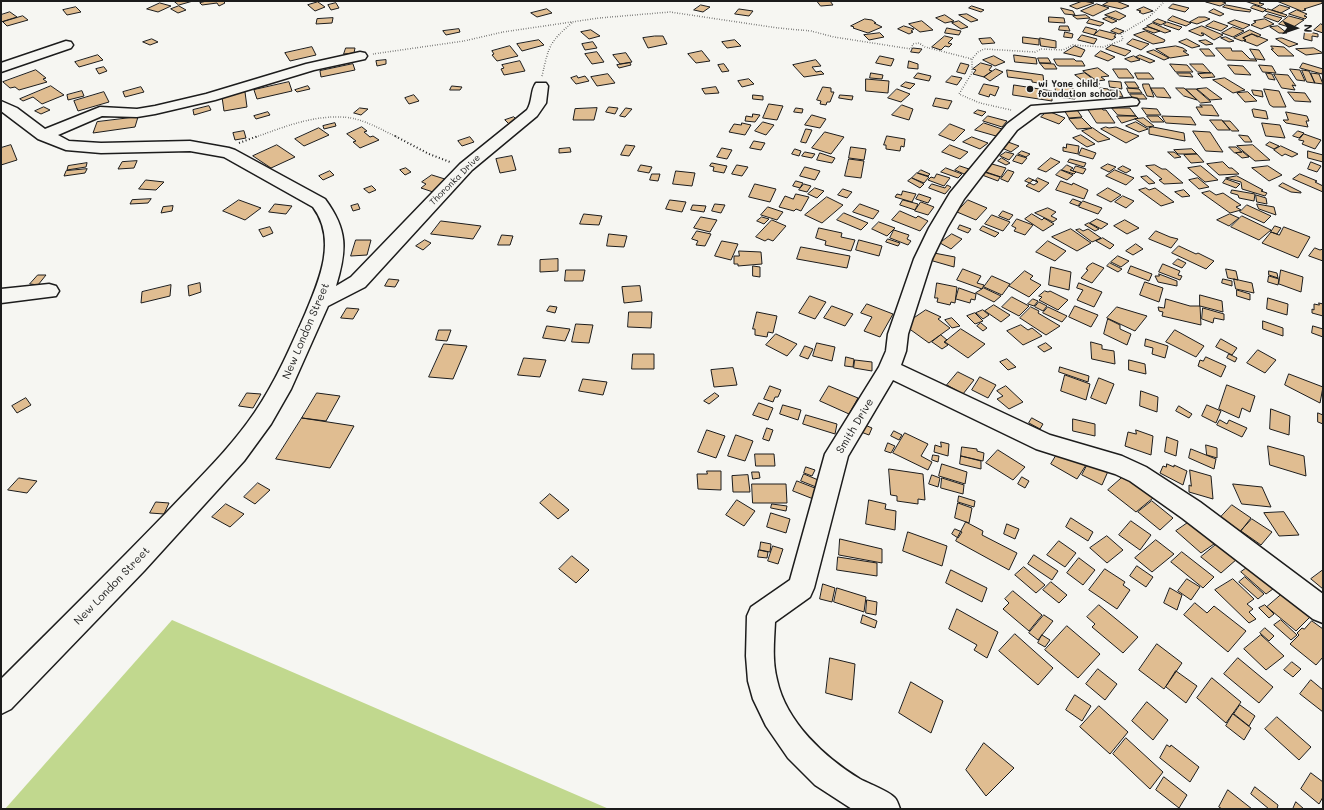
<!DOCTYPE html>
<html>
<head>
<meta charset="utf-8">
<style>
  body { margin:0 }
  #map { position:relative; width:1324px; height:810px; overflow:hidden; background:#f6f6f2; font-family:Mali,sans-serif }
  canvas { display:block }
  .frame { position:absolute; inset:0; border:2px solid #1c1c1c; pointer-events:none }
  .north { position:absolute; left:1276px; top:8px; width:40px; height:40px; -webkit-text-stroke:3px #f6f6f2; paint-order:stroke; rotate:92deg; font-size:11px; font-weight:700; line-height:16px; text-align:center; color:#1c1c1c }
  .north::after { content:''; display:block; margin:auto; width:14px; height:18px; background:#1c1c1c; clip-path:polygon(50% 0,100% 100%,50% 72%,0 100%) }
</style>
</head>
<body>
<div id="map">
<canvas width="1324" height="810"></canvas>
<div class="frame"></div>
<div class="north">N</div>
</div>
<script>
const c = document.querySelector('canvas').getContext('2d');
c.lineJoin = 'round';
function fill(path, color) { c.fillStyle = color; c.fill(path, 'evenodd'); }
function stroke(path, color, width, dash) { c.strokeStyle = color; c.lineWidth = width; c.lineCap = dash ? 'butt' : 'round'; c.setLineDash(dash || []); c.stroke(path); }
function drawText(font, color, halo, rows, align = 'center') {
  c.font = font + ' Mali,sans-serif'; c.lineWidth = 3.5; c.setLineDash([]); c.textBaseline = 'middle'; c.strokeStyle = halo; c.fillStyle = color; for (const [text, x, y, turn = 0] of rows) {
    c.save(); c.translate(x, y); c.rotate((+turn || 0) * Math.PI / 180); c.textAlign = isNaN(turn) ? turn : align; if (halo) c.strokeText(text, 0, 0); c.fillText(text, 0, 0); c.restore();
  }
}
const green = new Path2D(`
  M172,620l437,189h-604z`);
const building = new Path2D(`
  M174,1h19l-14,4z
  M207,1h16l2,2 -6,3 -2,-3 -15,2 -2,-2z
  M817,1h13l3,4 -12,1z
  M1083,1l11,2 -17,6 -7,-3z
  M1110,1h6l13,5 -8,3 -18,-4z
  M1220,1l6,2 -6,3 -14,-4z
  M1245,1h17l-3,2 5,1 -3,2z
  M1277,1h43l3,2 -19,6 2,1 -4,1z
  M318,2l7,5 -10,4 -7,-6z
  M160,3l11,3 -13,6 -11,-3z
  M336,3l3,5 -8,2 -3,-5z
  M1097,4l12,4 -16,8 -12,-5z
  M1173,4l16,4 -4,4 -16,-4z
  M701,5l9,2 -7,5 -9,-2z
  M1226,5l6,1 19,4 -1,2 -16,-2 -11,-3z
  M1254,5l12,4 -3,3 -12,-4z
  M1280,5l10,3 -9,5 -9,-3z
  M179,6l7,4 -8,3 -7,-4z
  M972,6l12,4 -3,2 -12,-4z
  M76,7l5,5 -14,3 -4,-5z
  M1144,7l9,4 -10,3 -4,-2 2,-1 -4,-1z
  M1061,8l12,3 2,4 -10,-1z
  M547,9l5,4 -15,4 -6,-4z
  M739,9l14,2 -4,5 -14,-2z
  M1214,9l10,5 -4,2 -11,-4z
  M1268,9l19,6 -2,2 -20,-6z
  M1297,10l10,4 -3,2 3,1 -2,2 -16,-5z
  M1116,11l10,5 -7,4 -14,-5z
  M10,12l7,5 -16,5v-7z
  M967,14l11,6 -7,2 -12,-7z
  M1268,14l14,4 -4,4 -14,-5z
  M945,15l9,6 -9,2 -9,-5z
  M1086,15l4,3 -13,1 -4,-3z
  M23,16l5,4 -21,6 -4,-4z
  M1173,16l18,7 -5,3 -18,-6z
  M1289,16l15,4 -12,8 -13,-4z
  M1049,17l15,1 1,5 -16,-1z
  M1108,17l9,4 -5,2 -9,-4z
  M1199,17h6l5,2 -13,5 -7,-2z
  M333,18l-1,5 -16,1 1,-5z
  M865,19l7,1 4,3h-2l8,4 -14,6 -15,-5 1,-1 -3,-1z
  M1090,19l14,4 -4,3 -13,-3z
  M1158,19l8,3 -5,3 -8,-3z
  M1265,19l9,5 -13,5 -10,-4 5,-3 -2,-1z
  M1235,20l15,5 -7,4 -15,-6z
  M922,21l11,9 -13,2 -11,-8z
  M959,21l9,6 -7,2 -9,-6z
  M1214,21l14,5 -7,5 -15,-5z
  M1167,22l15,5 -3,3 -15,-5z
  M1153,23l18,8 -6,2 -18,-7z
  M1321,24l2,1v8l-9,-3z
  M904,26l10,3 -3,2 2,1 -4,2 -11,-5z
  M1060,26h8l2,5 -11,-1z
  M1202,26l9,4 12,5 -9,5 -11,-7h-2l3,2 -3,1 -12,-5z
  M1278,26l9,7h-8l-9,-6z
  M1086,27l11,3 -3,5 -11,-3z
  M1148,27l12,4 -6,2 -11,-4z
  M1233,27l11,4 -11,6 -11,-4z
  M947,28l14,3 -2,4 -14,-2z
  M1116,28l8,3 -5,3 -8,-3z
  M459,29l1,3 -14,3 -3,-4z
  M591,30l9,6 -11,3 -8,-7z
  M1100,30l16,4 -2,3h2l-4,3 -18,-5z
  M1250,30l11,5 -3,2 -6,-3 -9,4 3,2 -4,1 -8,-3z
  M1146,31l19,9 -1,2 -11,2 -19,-9z
  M1305,31l13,3v3l-6,-1v5l-8,-2z
  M1065,32l8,2 -1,4 -8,-1z
  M880,33l4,4 -15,3 -5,-5z
  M1252,34l16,6 -11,6 -13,-5 2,-1 -3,-2z
  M1082,35l15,4 -3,5 -16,-4z
  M655,36h8l4,8 -19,4 -5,-10z
  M945,36l8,2 -5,5 4,1 -3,3 -4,-1 -4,4 -9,-3z
  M1023,37l16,2v6l-16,-2z
  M1226,37l8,4 -5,1 -8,-4z
  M991,38l4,5 -13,1 -3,-5z
  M1040,38l16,3v7l-15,-2z
  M1280,38h2l16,6 -9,3 -13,-8z
  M152,39l6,3 -8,3 -7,-3z
  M1133,39l16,5 -8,6 -14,-6z
  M1187,39l13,7 -8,2 -13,-6z
  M539,40l5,5 -22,6 -5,-7z
  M735,40l6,6 -14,2 -5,-6z
  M1206,40l7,4 -7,1 -7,-4z
  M593,42l4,6 -12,2 -3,-6z
  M1112,45l19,6 -6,5 -19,-7z
  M510,46l8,10 -21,5 -5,-6 2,-1 -2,-3z
  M1075,46l10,4 -4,7 -17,-4z
  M1176,46l7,2 4,3h-4l6,4 -19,3 -14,-9z
  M1271,46l13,1 10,9h-16l-7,-7h2z
  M312,47l4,8 -26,6 -5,-8z
  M346,48h9l-1,5 -10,1z
  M913,48l9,1 -3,4 -8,-1z
  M1216,48h15l1,3h10l8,8h5l2,2 -30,-1z
  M1314,48l9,5 -17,2 -10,-6z
  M1200,49h9l6,7h-9z
  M1250,49l9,1 6,10 -9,-1z
  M1154,50l15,8 -5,2 -17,-8z
  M702,51l8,10 -14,2 -8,-9z
  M1101,51l14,6 -7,4 -13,-5z
  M597,52l7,10 -12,2 -7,-10z
  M626,53l6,9 -12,2 -7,-9z
  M98,55l5,5 -24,7 -4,-5z
  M1014,55l22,3 1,6 -22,-2z
  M1140,55l15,6 -5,2 -14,-6z
  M880,56l14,3 -3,7 -15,-3z
  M994,56l11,6 -10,4 -12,-6z
  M1134,56l6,4 -9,2 -6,-3z
  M1038,58h10l3,5h-11z
  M1054,59h20l2,2h6l3,5h-26l-2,-1z
  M386,60v4l-9,2 -1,-5z
  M816,60l5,6 -9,1 4,5 5,-1 3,3 -20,3 -11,-12z
  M520,61l5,10 -21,4 -3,-6 3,-1 -2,-3z
  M909,61l9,3v5l-10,-1z
  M630,63l1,2 -12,3 -2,-3z
  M961,63l8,2 -4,9 -8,-2z
  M981,63l11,3 -3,4 3,1 -8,6 -11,-3 3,-4 -3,-1z
  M1040,63l14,1 3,5h-12z
  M1303,63l20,6 -1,5 -22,-6z
  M353,64l2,6 -34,7 -1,-6z
  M724,64l5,7 -7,1 -4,-7z
  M1170,64l17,1 6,7h-17z
  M1190,64h13l8,9 -13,-1z
  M1228,65l15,1 8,9 -16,-1z
  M1259,65l13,1 4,7 -13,-1z
  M104,67l3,4 -8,3 -3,-5z
  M1098,68l11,8 -8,1 4,3 -8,1 -14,-10z
  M996,69l7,3 -13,9 -6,-4z
  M1113,69h14l7,9h-15z
  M1290,69l10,1 5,11 -8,-1z
  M36,70l10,8 -3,1 4,3 -28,8 -4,-3 -5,1 -7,-6z
  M1007,70l36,5 1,9 -12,-2v-2l-24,-3z
  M1302,70l7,1 6,12 -8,-1z
  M871,73l12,2 -1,4 -12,-1z
  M918,73l13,3 -2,5 -15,-3z
  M1085,73l8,6 -10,2 -8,-6z
  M1135,73h14l5,6h-16z
  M1177,73h13l3,4 -13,-1z
  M1212,73l3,4 -13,1 -4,-4z
  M1266,73l6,1 3,6 -6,-1z
  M1311,73l8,1 4,10 -8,-1z
  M608,74l7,9 -18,3 -6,-9z
  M1274,74l14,1 8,11 -4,-1 3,5 -13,-2z
  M577,76l1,2 7,-2 4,5 -13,3 -5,-6z
  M952,76l10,2 -5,7 -11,-3z
  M1225,78l20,12 -12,3 -20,-13z
  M749,79l5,5 -12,3 -4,-6z
  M866,79l23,2 -1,12 -22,-2z
  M1092,79l3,2 5,3 -6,1 -10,-4z
  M1109,81l12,1 1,7 -12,-2z
  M289,82l3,9 -35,8 -3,-9z
  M906,82l9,2 -5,5 -9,-3z
  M1125,82h10l4,6h-10z
  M984,84l15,3 -4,9 -5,-2 -1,3 -10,-3z
  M1143,84h6l5,13 -7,-1 -4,-9z
  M1014,85l38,6v10l-39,-6z
  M51,86l13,9 -22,9 -9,-7 -10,4 -3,-2z
  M308,86l2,3 -13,3 -2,-2z
  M452,86l10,1 -2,3h-10z
  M1055,86l18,2 2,11 -18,-2z
  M141,87l3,5 -19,5 -2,-5z
  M716,87l3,6 -14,1 -3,-5z
  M823,87l8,1v4h3l-4,10h-3l-1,3 -6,-1 1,-3 -4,-1z
  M1100,88l8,1 5,10 -8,-1z
  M1127,88l12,1 3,4h-13z
  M1151,88h13l7,10 -14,-1z
  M1176,88h8l13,12 -13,-4z
  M1207,88l15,11 -12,1 -13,-11z
  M897,89l13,5 -9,8 -13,-4z
  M1186,89h10l15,13 -10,1z
  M1264,89l15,2 7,16h-13l-3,-2z
  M1110,90l10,1 3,6 -10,-1z
  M1252,90l10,1 1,6 -9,-2z
  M82,91l2,5 -16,4 -1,-5z
  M104,92l5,10 -31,9 -4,-10z
  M245,92l2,15 -23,4 -2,-14z
  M1248,92l9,9 -12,1 -8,-9z
  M1288,92l17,1 6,9 -16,-1z
  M1130,94h13l4,5h-13z
  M414,95l5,6 -10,3 -4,-6z
  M753,95l10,1v4l-10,-1z
  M840,95l13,1 -1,4 -13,-2z
  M936,98l16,3 -4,8 -15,-3z
  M769,104l14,2 -6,14 -14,-2z
  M902,105l11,4 -4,11 -17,-5z
  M1200,105h12l7,11 -18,-1 -5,-8h6z
  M209,106l2,4 -17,5 -1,-5z
  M1086,106h14l3,4h3l9,13h-18z
  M44,107l6,3 -9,4 -6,-3z
  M609,107l9,1 -3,6 -9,-2z
  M1075,107l7,10 -13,1 -5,-8z
  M360,108l8,1 -7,6 -7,-2z
  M597,108l-3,12h-21l2,-11z
  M626,108l6,1 -7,8 -5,-1z
  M796,108l7,1 -1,4 -8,-1z
  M1112,108h18l6,8 -18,-1z
  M1142,108l15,1 4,6h-14z
  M1254,109l12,2 2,8 -14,-2 -2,-7z
  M978,110l8,2 -4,4 -8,-3z
  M1048,111l17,7 -6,6 -18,-7z
  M268,112l2,3 -14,4 -2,-3z
  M1286,112l21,4 2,5h-3l2,6 -22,-4 -3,-3h5z
  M753,114l7,1 -5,7 -10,-1 1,-5 6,1z
  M812,115l14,4 -6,9 -15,-3z
  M988,116l19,5 -5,6 -19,-6z
  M1117,116h19l2,2 -16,5z
  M1147,116h11l6,6h-12z
  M1162,116l29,1 5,8 -30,-2z
  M138,117l-3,10 -42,6 4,-11z
  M514,117l4,4 -9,3 -4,-4z
  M1082,118l10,10 -15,1 -8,-10z
  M1144,118l10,8 -7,1 -12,-8z
  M1210,120h12l8,10h-12z
  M1223,121h7l9,10h-7z
  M763,122l11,3 -8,10 -11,-4z
  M1136,122l12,7 -9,3 -13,-6z
  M335,123l1,3 -12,3 -1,-3z
  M742,123l9,2 -6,10 -16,-3 5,-8 7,1z
  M984,123l18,6 -6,7 -21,-6z
  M1262,123l18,2 5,13 -19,-2z
  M950,124l15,6 -11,11 -15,-6z
  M362,127l5,4 -3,1 6,5 3,-1 6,4 -19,8 -7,-6 3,-1 -9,-7z
  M1106,127l3,1 7,-1 23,9 -13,7 -25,-14z
  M1153,127l31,6 1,8 -36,-7v-6z
  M319,128l10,7 -25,11 -9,-7z
  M1093,128l7,5 10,6 -12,3 -16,-11z
  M806,129l6,1 -6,13 -5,-1z
  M244,131l2,7 -11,2 -2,-7z
  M1193,131l17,1 13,20 -17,-1z
  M1298,131l6,2 -5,5 -6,-2z
  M825,132l19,5 -13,17 -19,-6z
  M1304,134l17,6 -6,9 -13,-5 2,-3 -5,-1z
  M1081,135l14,9 -8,3 -14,-9z
  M1239,135l9,1 4,6h-7z
  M887,136l18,3 -1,8 -3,-1 -1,5 -14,-2v-4h-2z
  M470,137l4,5 -12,4 -4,-5z
  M972,137l16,6 -8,6 -17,-7z
  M754,141l11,2 -4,7 -11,-2z
  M1008,142l11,4 -8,6 -9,-4z
  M1270,142l9,4 -5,3 -8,-4z
  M1067,144l12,2 -1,8 -15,-3v-4l3,1z
  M11,145l6,15 -16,5v-17z
  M277,145l18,12 -24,11 -18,-12z
  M626,145l9,1 -6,10 -8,-1z
  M950,145l18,7 -8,7 -18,-7z
  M1253,145l17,15 -15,1 -18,-15z
  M1281,146l17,8 -6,3 -7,-3 -3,2 -8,-6z
  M851,147l15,2 -2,11 -15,-2z
  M1229,147h7l6,5 -7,1z
  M570,148l1,4 -12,1v-4z
  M722,148l10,2 -5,9 -10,-2z
  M1082,148l14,5 -3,6 -14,-4z
  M795,149l6,2 -2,5 -7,-2z
  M1192,149l5,5h-19l-4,-4z
  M1022,151l8,3 -4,3 -8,-3z
  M1308,151l15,4v7l-15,-4z
  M805,152l10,2 -3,4 -10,-2z
  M1006,152l8,2 -5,6 -9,-4z
  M1168,152h6l7,5 -6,1z
  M1243,152l6,5 -7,1 -6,-5z
  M820,153l15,5 -3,5 -15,-3z
  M1197,154l7,8 -13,1 -7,-8z
  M1017,155l10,3 -5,6 -9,-3z
  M512,156l4,14 -16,3 -4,-14z
  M1002,158l8,5 -4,2 -8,-4z
  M1051,158l9,4 -14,10 -8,-3z
  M849,159l15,2 -3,17 -16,-2z
  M1070,159l16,4 -2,4 -16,-5z
  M137,161l-3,7 -16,1 4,-7z
  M1223,162l6,6h3l7,6 -20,1 -12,-11z
  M1311,162l10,4 -4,6 -9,-3z
  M87,163l-1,4 -19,3 1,-4z
  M712,163l15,3 -3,7 -11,-2 1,-4 -4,-1z
  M992,164l14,4 -5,9 -15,-5z
  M1108,164l8,3 -7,5 -8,-4z
  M641,165l11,2 -3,6 -11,-2z
  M737,165l11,2 -6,9 -10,-2z
  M1067,165l6,3 -3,2 6,2 -2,2 -12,-4z
  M1155,165l7,4h4l17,14 -19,1 -5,-4 3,-1 -16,-13z
  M960,166l9,3 -5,5 -9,-4z
  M1076,166l10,3 -3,5 -10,-3z
  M1123,166l8,4 -5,3 -8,-4z
  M1201,166l17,14 -13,2 -17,-14z
  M1268,166l14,9 -13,6 -17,-13z
  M805,167l15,4 -5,9 -15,-4z
  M406,168l5,4 -6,3 -5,-5z
  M946,168l16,6 -4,4 -17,-6z
  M87,169l-2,4 -21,3 2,-5z
  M921,170l9,4 -2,2 -10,-3z
  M1008,170l6,2 -6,10 -7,-3z
  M1061,170l12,5 -6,5 -11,-5z
  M1115,170l19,8 -8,7 -20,-9z
  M330,171l4,4 -11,5 -4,-4z
  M676,171l19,2 -3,13 -19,-2z
  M984,172l16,5 -2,4 -16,-6z
  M917,173l12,4 -5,6 -12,-5z
  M652,174h8l-2,7 -8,-1z
  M937,174l13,4 -6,8 -16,-6 3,-3 3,1z
  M1300,174l17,7 -2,1 8,4v6l-30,-13z
  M432,175l16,5 -15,12 -12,-4 5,-4 -4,-2z
  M1147,176l8,7 -6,1 -8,-7z
  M1237,176l26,14 -2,1 6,2 -2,3 -23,-7 -1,-7 -15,-4z
  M912,178l12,6 -4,4 -12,-7z
  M1029,178l9,4 -4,3 -9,-4z
  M1038,178l11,5 -10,9 -13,-6 7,-6 5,2 -2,-2z
  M1198,178l11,9 -10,2 -10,-9z
  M1226,179l14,5 -4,4 -13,-5z
  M146,180l18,2 -8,8 -17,-1z
  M796,181l7,2 -3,5 -7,-2z
  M1061,181l11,4 1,-2 15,7 -4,9 -28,-9z
  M1283,183l18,9v1l-10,-1 -12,-6z
  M755,184l21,5 -6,13 -21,-5z
  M804,184l7,2 -4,6 -8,-2z
  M932,184l13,4 2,-3 4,2 -6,7 -16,-6z
  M372,186l4,4 -7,3 -5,-4z
  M815,188l9,3 -7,7 -9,-4z
  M1108,188l13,7 -10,7 -14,-7z
  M1146,188l3,2 6,-2 19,14 -13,4 -22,-16z
  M843,189l9,3 -5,6 -9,-3z
  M1184,190l6,6 -8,1 -7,-5z
  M1232,190l23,4 -1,7 -15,-3 -1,-3 -7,-2z
  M903,191l13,3 -4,8 -17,-5 2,-3 4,1z
  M1210,191l6,4 7,-2 18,12 -5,2 5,3 -11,3 -28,-20z
  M796,194l13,3 -8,14 -5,-2 -2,2 -15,-4 6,-11 8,3z
  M919,194l12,4 -3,5 -12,-4z
  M1256,195l10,3 1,6 -10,-2z
  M1123,196l11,5 -8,7 -11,-6z
  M827,197l16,8 -21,18 -17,-8z
  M151,199l-3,4 -18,1 2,-4z
  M1073,199l8,3 -3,4 -8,-3z
  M239,200l22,8 -16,12 -22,-9z
  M670,200l16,2 -4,10 -16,-3z
  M903,200l15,4 -3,6 -15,-5z
  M968,200l19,8 -11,12 -19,-8z
  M1083,201l19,7 -4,6 -19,-7z
  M921,202l13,5 -6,8 -13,-4z
  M275,204l17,2 -6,8 -17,-2z
  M358,204l2,5 -7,2 -2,-5z
  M715,204l10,1 -4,8 -9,-2z
  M860,204l19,7 -6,8 -20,-7z
  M1257,204l17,3 2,8 -17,-6z
  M693,205l13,1 -2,6 -13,-2z
  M1247,205l24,11 -7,7 -24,-11z
  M173,206l-1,5 -11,2 2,-6z
  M768,207l15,5 -6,8 -16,-5z
  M1048,208l8,4 -5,4 6,3 -4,3 -18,-9z
  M900,211l16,7 2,-2 10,5 -8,10 -28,-11z
  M1003,211l10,4 -4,5 -10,-4z
  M844,213l24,10 -7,7 -24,-10z
  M584,214l18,2 -3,9 -19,-1z
  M1032,214l10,6 2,-2 10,6 -11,7 -18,-12z
  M1230,214l9,4 -10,8 -12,-6z
  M992,215l18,7 -7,9 -18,-7z
  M1242,216l29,14 -12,10 -28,-13z
  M701,217l16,3 -7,12 -16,-4z
  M762,217l7,2 -5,5 -7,-3z
  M1017,219l16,6 -8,10 -11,-4 2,-3 -4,-2z
  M1097,219l11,5 -7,5 -11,-6z
  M772,220l14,6 -13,15 -5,-2 -3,2 -9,-4z
  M1125,220l14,8 -12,6 -13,-8z
  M441,221l40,5 -8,13 -42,-5z
  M879,222l16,6 -8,8 -15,-7z
  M1089,223l10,6 -4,2 -10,-6z
  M960,225l11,4 -3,4 -10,-4z
  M983,226l16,7 -4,4 -15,-7z
  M1275,226l6,2 -4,6 -6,-2z
  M270,227l3,6 -10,4 -4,-7z
  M1284,227l26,10 -12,21 -36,-15 9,-11 8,3z
  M819,228l23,5 -1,4 14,3 -4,11 -26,-6 1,-4 -10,-3z
  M1071,229l20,14 -14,8 -25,-14z
  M1080,229l3,2 5,-2 13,9 -9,4 -16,-12z
  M894,230l15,5 -2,4 4,2 -3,4 -18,-7z
  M697,231l14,3 -6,12 -9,-1 2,-4 -6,-2z
  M1156,231l14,6 8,2 -7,9 -22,-9z
  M609,234l18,2 -3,11 -17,-1z
  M952,234l10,5 -11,10 -11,-6z
  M502,235l11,1 -3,9h-12z
  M1103,238l11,7 -4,4 -14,-8z
  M888,239l12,4 -2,3 -12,-4z
  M356,240h15l-4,15 -16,1z
  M425,240l6,3 -8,7 -7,-4z
  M859,240l23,6 -3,10 -23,-6z
  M722,241l16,3 -7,16 -16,-4z
  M1048,241l18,10 -11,10 -19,-9z
  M1136,244l7,5 -10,6 -7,-4z
  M1179,246l17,8 2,-1 16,8 -8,8 -34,-16z
  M801,247l49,9 -3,12 -50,-9z
  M1315,248l5,2 3,-1v12l-14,-5z
  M739,251l22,1 1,12 -24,2v-2h-4v-8h5z
  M934,253l21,4 -1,10 -21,-6z
  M1118,256l11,5 -8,6 -10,-5z
  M558,259v12l-18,1v-12z
  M1178,259l8,4 -4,5 -9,-4z
  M1093,263l11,5 -12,15 -11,-5 7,-8 -2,-1 2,-3z
  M1110,263l12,6 -4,3 -11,-6z
  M1163,264l17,7 -2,4 4,1 -2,4 -21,-8z
  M753,266l7,1v10l-7,-1z
  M1131,266l21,8 -3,7 -21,-8z
  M1051,267l20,5 -2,18 -20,-5z
  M963,269l18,7 -4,7 7,2 -2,4 -25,-9z
  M1226,269l10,2 2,9 -10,-2z
  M566,270h19l-2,11h-18z
  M1281,270l22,7 -2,15 -22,-8z
  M1025,271l8,5 -3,3 11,6 -12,12 -20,-11z
  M1269,271l8,2 1,5 -9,-3z
  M1159,274l18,7v5l-19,-4 -3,-6h4z
  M38,275h8l-8,10 -8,-1z
  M992,276l18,8 -8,11 -18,-8z
  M1269,276l10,3 -1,6 -10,-3z
  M389,279l10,1 -4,7 -10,-1z
  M1223,279l9,2v5l-10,-3z
  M1234,279l18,4 2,10 -18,-4z
  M1145,282l18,6 -4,14 -19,-7z
  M200,283l1,9 -12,4 -1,-10z
  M937,283l20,4 -2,16 -4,-1 -1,3 -13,-3 1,-4h-3z
  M1079,283l23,9 -8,15 -17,-7 6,-10 -6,-2z
  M171,285l-1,11 -29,7 1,-11z
  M640,286l2,15 -18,2 -2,-16z
  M959,288l17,6 -1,6 -4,-1 -1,4 -14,-4z
  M984,288l17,8 -7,6 -18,-9z
  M1237,290l13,4v6l-13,-4z
  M1045,291l3,1 2,-1 18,9 -10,10 -19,-10 3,-3 -3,-1z
  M1200,295l22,6 1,11 -23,-6z
  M810,296l16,6 -11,17 -16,-6z
  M1012,297l17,9 -10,10 -17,-9z
  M1268,298l20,6 -1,11 -20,-6z
  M1033,299l5,2 -4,5 -6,-2z
  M1166,299l24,7h10l1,19 -39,-9 1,-4 -4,-1 -1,-4 6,1z
  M1039,302l8,4 -4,5 -8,-4z
  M1319,303l4,1v12l-11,-3v-4l2,1v-6l5,1z
  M867,304l26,10 -13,23 -16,-6 8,-14 -11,-4z
  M994,305l16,10 -9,7 -16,-11z
  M550,306l7,1 -2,6 -8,-2z
  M832,306l21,8 -8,12 -21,-8z
  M1075,306l23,9 -7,12 -22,-10z
  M1031,307l8,4 -1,2 22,13 -14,9 -26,-17z
  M1048,307l19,9 -5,6 -19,-9z
  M1117,307l30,9 -12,15 -28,-13z
  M347,308l12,1 -6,10 -12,-1z
  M1203,308l21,6v6l-10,-2 -1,5 -11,-4z
  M926,310l15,7 -3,2 12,9 -21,15 -25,-18z
  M983,310l6,5 -6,4 -7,-6z
  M629,312h23l-1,16 -23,-1z
  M757,312l20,4 -4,17 -5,-1 -1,5 -12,-2v-6h-2z
  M975,313l8,8 -8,3 -8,-8z
  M952,318l8,8 -8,2 -7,-8z
  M1108,319l12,6v4l11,5 -4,11 -23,-11z
  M1263,321l20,7v8l-20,-7z
  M981,323l6,5 -4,3 -6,-5z
  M576,324l17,1 -4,18 -17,-1z
  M1021,325l7,5 4,-2 10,8 -19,9 -16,-14z
  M547,326l23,3 -5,12 -22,-3z
  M1313,326l10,3v8l-11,-4z
  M961,329l24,15 -17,14 -23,-16z
  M439,330h12l-4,11 -11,-1z
  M1175,330l29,16 -8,11 -30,-15z
  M776,334l21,10 -10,12 -21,-11z
  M941,335l6,5 -3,2 4,3 -6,4 -10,-7z
  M1146,339l22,7 -3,12 -13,-4 1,-6 -8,-2z
  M1221,339l16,9 -5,7 -16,-8z
  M1091,342l11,3v4l12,2 1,13 -23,-5z
  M817,343l18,4 -3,14 -19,-5z
  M1046,343l6,5 -8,4 -6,-5z
  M444,344l23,2 -14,33 -24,-2z
  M805,346l8,3 -5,10 -8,-3z
  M1258,350l18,10 -11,13 -18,-10z
  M633,354h21v15h-22z
  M1229,354l8,4 -2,4 -8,-4z
  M846,357l8,2 -1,8 -8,-1z
  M1206,357l20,9 -5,11 -23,-11 2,-6 3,1z
  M524,358l22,2 -6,17 -22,-2z
  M1007,359l9,8 -8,3 -8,-8z
  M855,360l17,2v9l-18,-3z
  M1129,360l16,4 1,10 -17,-4z
  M1060,367l29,9 -1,6 -29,-10z
  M733,368l4,17 -23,2 -3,-17z
  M958,372l16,8 -11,14 -16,-9z
  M1289,374l34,13 -3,16 -35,-18z
  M1065,375l25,9 -4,16 -25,-9z
  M980,377l16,8 -8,13 -16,-8z
  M1099,378l15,6 -8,20 -15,-6z
  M583,379l24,3 -4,13 -24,-4z
  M1227,385l28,11 -5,16 -8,-4 -3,10 -20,-9z
  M770,386l11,4 -3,7h-3l-2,5 -9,-3z
  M829,386l29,12 -9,16 -29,-13z
  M1006,386l17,16 -14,7 -12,-10 6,-3 -6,-5z
  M1141,391l17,6 -1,15 -17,-6z
  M247,393l14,1 -8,14 -14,-2z
  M317,393l23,3 -14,25 -24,-3z
  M715,393l4,3 -10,8 -5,-3z
  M26,398l5,7 -14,8 -5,-7z
  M759,403l14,5 -5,12 -15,-5z
  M783,405l18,5 -3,10 -18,-6z
  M1207,405l14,6 -5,12 -14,-7z
  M1179,406l13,8 -3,4 -13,-7z
  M1271,409l19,7 -1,19 -19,-6z
  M1318,413l5,2v9l-5,-2z
  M806,415l31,9 -2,10 -32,-10z
  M302,418l52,8 -24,42 -54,-9z
  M1032,418l11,6 -3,5 -11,-6z
  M1073,419l22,5v12l-22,-5z
  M1220,420l7,4 2,-4 18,8 -5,9 -25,-12z
  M865,425l7,3 -3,7 -8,-3z
  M767,428l6,2 -4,11 -6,-2z
  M707,430l18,6 -9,22 -18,-6z
  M1136,430l17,6 -2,19 -26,-9 3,-14 8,2z
  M894,431l8,4 -3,5 -8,-4z
  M905,433l23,11 -7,12 11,6 -4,8 -35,-17z
  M736,435l17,6 -8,20 -17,-5z
  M1167,437l11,4 -2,15 -11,-4z
  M941,442l8,2 -1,12 -14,-4 1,-7 6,2z
  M888,443l7,3 -4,7 -6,-2z
  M1206,445l11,3v10l-10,-3z
  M1268,446l36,10 2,20 -36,-11z
  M962,447l15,2v2l7,2 -1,8 -22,-5z
  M1191,449l25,10 -2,10 -25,-11z
  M998,450l27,17 -12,13 -27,-17z
  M1059,451l27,14 -9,14 -26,-15z
  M755,454h19l1,12h-19z
  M933,455l6,1 -1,6 -6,-2z
  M961,456l20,5v8l-21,-5z
  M1090,460l19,9 -7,16 -20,-10z
  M942,464l25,8 -2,12 -26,-8z
  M1167,464l7,3v-2l13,6 -4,14 -23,-12 3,-7 3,1z
  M806,467l9,3 -3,6 -8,-3z
  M889,469l34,5 2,26 -7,-1v5l-21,-3v-5l-6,-1z
  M1190,470l21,6 2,23 -24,-7v-7l2,1z
  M707,471h14v19l-23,-1 -1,-15h10z
  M752,472h7l1,6 -7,1z
  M804,474l19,8 -2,7 -20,-8z
  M748,475l2,17h-17l-1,-16z
  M932,475l8,3 -2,9 -9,-3z
  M1124,476l23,14 -2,2 8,6 -17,14 -28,-22z
  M1022,477l7,4 -4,7 -7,-4z
  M19,478l18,3 -10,12 -19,-3z
  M942,478l22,7 -1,9 -22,-6z
  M797,481l23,9 -4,10 -23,-9z
  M258,483l12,7 -15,14 -11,-7z
  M752,484h34l1,19h-34z
  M1233,484l29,3 9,20 -29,-3z
  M550,494l19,16 -11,9 -18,-16z
  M959,496l16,5 -1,6 -16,-5z
  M737,500l18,11 -11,15 -18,-11z
  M869,500l17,4 -1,5 11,2 -1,19 -29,-6z
  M1152,501l21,17 -13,12 -22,-18z
  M156,502l13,1 -5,11 -14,-1z
  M958,503l14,5 -3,15 -14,-5z
  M226,504l18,10 -14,13 -18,-10z
  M772,504l15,2 -1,5 -15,-3z
  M1232,505l19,13 -11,14 -20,-14z
  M1284,512l15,23 -20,1 -15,-23z
  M771,513l19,6 -4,14 -19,-6z
  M1071,518l22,14 -5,9 -22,-14z
  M1252,519l20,13 -11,13 -20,-14z
  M1131,521l20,14 -11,15 -21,-15z
  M966,522l17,9 -1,4 35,18 -8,17 -53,-29z
  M1189,522l25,22 -13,9 -25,-22z
  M1007,524l12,5 -4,10 -11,-5z
  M955,529l7,3 -4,6 -6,-4z
  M908,532l39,14 -5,20 -39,-15z
  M1107,536l16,14 -16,13 -17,-15z
  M840,539l42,10v14l-43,-8z
  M1156,540l18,14 -22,18 -17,-14z
  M1059,541l17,12 -11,14 -18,-12z
  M761,542l10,2 -1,8 -10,-2z
  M1218,543l19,16 -16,14 -20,-16z
  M773,546l10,3 -5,15 -10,-3z
  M759,550l9,2 -1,6 -9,-1z
  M1182,552l32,25 -11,11 -32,-26z
  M1034,555l24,16 -6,9 -24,-16z
  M572,556l17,14 -13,13 -17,-14z
  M838,557l39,6v13l-40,-6z
  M1079,558l16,12 -12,15 -16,-12z
  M1255,562l25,22 -14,10 -25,-22z
  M1137,566l16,11 -7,10 -16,-11z
  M1024,567l21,18 -9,8 -21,-18z
  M1105,569l20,13 -2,3 7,5 -13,19 -28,-19z
  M951,570l36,18 -5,14 -36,-19z
  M1323,570v19l-12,-10z
  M1245,577l19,17 -6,5 -19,-17z
  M1187,579l13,8 -9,13 -13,-9z
  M1233,579l21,20 -7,5 6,5 -4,3 7,7 -7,4 -34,-33z
  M1051,582l16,13 -8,8 -16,-13z
  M823,584l12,4 -3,14 -12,-3z
  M837,588l29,9 -2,15 -30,-10z
  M1170,588l12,7 -5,15 -13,-7z
  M1013,591l29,24 -13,16 -26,-22 6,-6 -4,-4z
  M1282,594l28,23 -14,14 -29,-24z
  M867,600l10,2 -1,13 -10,-2z
  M1195,603l12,10 7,-7 32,25 -18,21 -44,-37z
  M1099,605l39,32 -15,16 -31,-26 3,-3 -8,-7z
  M1265,605l9,9 -5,4 -10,-10z
  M957,609l41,23 -11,26 -13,-8 3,-5 -28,-16z
  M863,615l14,6 -2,7 -14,-5z
  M1044,615l9,6 -15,19 -9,-7z
  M1281,620l16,15 -6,5 -17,-15z
  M1312,621l11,8v28l-7,8 -26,-21 9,-9 -2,-2 5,-5 2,1z
  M1067,626l33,28 -22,24 -33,-28z
  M1265,628l9,8 -5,5 -9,-8z
  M1015,634l38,34 -15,17 -39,-34z
  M1042,635l8,5 -5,7 -7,-4z
  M1261,635l23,21 -18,14 -22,-21z
  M1157,644l25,19 -18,26 -25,-19z
  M830,658l25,6 -3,36 -26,-7z
  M1238,658l35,29 -14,16 -35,-29z
  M1292,662l9,7 -8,8 -9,-7z
  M1098,669l19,15 -12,16 -19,-16z
  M1176,671l21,15 -11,17 -20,-16z
  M1212,678l29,24 -15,21 -29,-25z
  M1311,680l12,10v22l-23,-18z
  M911,682l32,19 -12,32 -32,-20z
  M1075,695l16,11 -9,15 -16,-11z
  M1147,702l21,18 -15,20 -21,-19z
  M1240,705l15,11 -6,10 -15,-12z
  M1099,706l29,26 -18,22 -30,-27z
  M1233,714l18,14 -7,12 -18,-14z
  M1277,717l34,30 -12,13 -34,-31z
  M1126,738l37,34 -13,17 -37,-35z
  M984,743l30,25 -28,28 -20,-26z
  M1167,745l3,2 1,-2 28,22 -9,15 -30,-24z
  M1311,773l12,9v15l-4,7 -18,-15z
  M1164,777l23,18 -8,13 -23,-18z
  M1255,787l23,18 -1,4h-8l-18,-15z
  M1228,790l24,19h-30l-3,-2z
  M1296,802l8,7h-11z`);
const pathFar1 = new Path2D(`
  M373,54l91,-13 39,-9 96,-14 71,-6 108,16 33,3 23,6 77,12 2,-5 6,-1 6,4 47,12
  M542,76c7,-30 7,-34 31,-54
  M1011,110l-31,-7 -21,-9 13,-21v-14l6,-7 6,-3 51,3 6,-3 22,1 10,-5 30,2 20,-7 -2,-6 27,-16 17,-17
  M256,137c30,-11 63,-24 95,-19 16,3 31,12 46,19`);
const path = new Path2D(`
  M395,136l34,18 21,8
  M239,143l19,-7`);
const minor = new Path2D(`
  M66,41l5,1 2,3 -2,3 -70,24v-9z
  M360,52l5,1 2,3 -2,3 -51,11 -99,30 -60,14 -18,3 -35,-1 -44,19 11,6 32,2 89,-2 39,7 6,2 90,49c23,31 22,51 11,87l15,-9 109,-113 67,-54c6,-9 3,-19 9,-27h10l2,3 -2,17 -9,13 -65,54 -107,117 -37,19 -37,83 -20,35 -27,37 -100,110 -133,138 -10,5v-35c56,-56 112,-111 166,-167 31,-33 63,-63 88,-100 21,-31 36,-66 51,-100 14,-33 31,-73 7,-105l-89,-50 -34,-6 -89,2 -35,-3 -28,-11 -37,-28v-10l16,7 28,21 55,-22 37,2 18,-3 51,-12 100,-30z
  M1132,98l5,1 2,3 -2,3 -97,8 -23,17 -53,69 -17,29 -15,31 -24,75 -2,17 -5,14 149,70 72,21 24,11 54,35 123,92v29l-10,-4 -131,-101 -52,-37 -15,-7 -79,-25 -143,-69 -45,76 -34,132 -4,9 -35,25c-1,20 -3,39 2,58 9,42 48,78 83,99 9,5 29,12 35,19 2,2 4,8 5,11h-48l-37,-24 -27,-27 -22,-32 -13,-27 -5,-18 -2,-25 1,-40 4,-9 39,-27 35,-126 54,-87 7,-16 2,-17 26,-75 15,-31 21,-35 57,-69 24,-18z
  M49,284l7,2 3,5 -3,5 -55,7v-14z`);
const markers = [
  [1030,89,4,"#1c1c1c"]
];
const farPoinames = [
  ["wi Yone child",1038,84],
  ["foundation school",1038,94]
];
const farStreetnames = [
  ["Thoronka Drive",455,180,-45]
];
const streetNames = [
  ["New London Street",306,331,-67],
  ["Smith Drive",855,426,-59],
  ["New London Street",112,586,-46]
];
fill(green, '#c1d88e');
fill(building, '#e0bd91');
stroke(building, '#1c1c1c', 1);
stroke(minor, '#1c1c1c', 3);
stroke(pathFar1, '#1c1c1c', 1.5, [0.5, 2]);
stroke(path, '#1c1c1c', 2, [1, 2.5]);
fill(minor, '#f6f6f2');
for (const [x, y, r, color] of markers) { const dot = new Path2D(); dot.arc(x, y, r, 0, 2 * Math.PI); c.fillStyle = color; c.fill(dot); stroke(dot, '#f6f6f2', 1.5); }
drawText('bold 9px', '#1c1c1c', '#f6f6f2', farPoinames, 'left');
drawText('9px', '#1c1c1c', '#f6f6f2', farStreetnames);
drawText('11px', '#1c1c1c', '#f6f6f2', streetNames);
</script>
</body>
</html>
